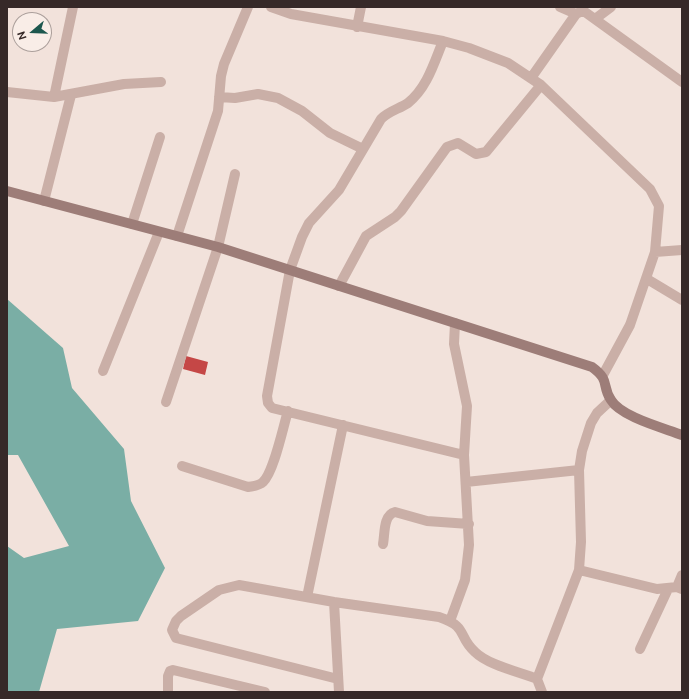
<!DOCTYPE html>
<html>
<head>
<meta charset="utf-8">
<style>
  body { margin:0 }
  #map { position:relative; width:689px; height:699px; overflow:hidden; background:#f2e2db; font-family:Ubuntu,sans-serif }
  canvas { display:block }
  .frame { position:absolute; inset:0; border:8px solid #362928; pointer-events:none }
  .north { position:absolute; left:12px; top:12px; width:40px; height:40px; box-sizing:border-box; background:#f9ede7; border:1px solid #ab9f9b; border-radius:50%; rotate:251deg; font-size:11px; font-weight:700; line-height:16px; text-align:center; color:#362928 }
  .north::after { content:''; display:block; margin:auto; width:14px; height:18px; background:#1d574e; clip-path:polygon(50% 0,100% 100%,50% 72%,0 100%) }
</style>
</head>
<body>
<div id="map">
<canvas width="689" height="699"></canvas>
<div class="frame"></div>
<div class="north">N</div>
</div>
<script>
const c = document.querySelector('canvas').getContext('2d');
c.lineJoin = 'round';
function fill(path, color) { c.fillStyle = color; c.fill(path, 'evenodd'); }
function stroke(path, color, width, dash) { c.strokeStyle = color; c.lineWidth = width; c.lineCap = dash ? 'butt' : 'round'; c.setLineDash(dash || []); c.stroke(path); }
const water = new Path2D(`
  M7,299l56,49 9,40 52,61 7,52 34,67 -27,53 -81,8 -18,63h-32v-146l17,12 45,-12 -51,-91h-11z`);
const building = new Path2D(`
  M186,356l22,6 -3,13 -22,-6z`);
const street = new Path2D(`
  M271,7l20,7 152,27 26,7 39,15 33,22 109,104 9,17 -4,46 -25,73 -27,50
  M560,7l16,7 4,-2h5l97,70
  M595,19l16,-12
  M357,27l4,-20
  M443,41c-9,22 -16,47 -35,62 -9,6 -19,8 -27,16l-42,71 -30,33 -7,14 -12,33 -23,126 1,7 4,5 192,47
  M531,78l45,-64
  M7,92l47,5 70,-13 37,-2
  M54,97l19,-90
  M219,97l16,1 23,-4 20,4 24,13 28,22 33,16
  M44,201l27,-106
  M132,224l28,-87
  M177,236l41,-125 3,-35 3,-12 24,-57
  M655,252l27,-2
  M647,279l35,21
  M339,286l27,-50 29,-19 6,-6 46,-64 11,-4 18,11 10,-2 55,-67
  M103,371l56,-139
  M166,402l52,-155 17,-73
  M182,466l66,21c5,-1 11,-1 15,-5 11,-10 20,-55 25,-71
  M466,482l113,-12
  M383,544c2,-10 0,-29 12,-32l32,9 42,3
  M579,570l78,19 20,-2
  M682,575l-5,12 5,2
  M307,597l36,-172
  M334,602l5,90
  M450,621l15,-41 4,-35 -5,-90 3,-49 -13,-62 1,-21
  M640,649l28,-60
  M338,679l-162,-41 -4,-8 4,-9 5,-5 38,-26 20,-5 95,17 105,15c30,10 18,19 36,35 13,13 44,20 62,27
  M168,692v-16l2,-5 3,-1 92,22
  M542,692l-5,-13 42,-109 2,-28 -2,-72 3,-19 9,-28 6,-10 14,-13`);
const secondary = new Path2D(`
  M7,191l211,56 374,120c19,14 9,18 19,33 10,17 53,28 71,35`);
fill(water, '#7aaea5');
fill(building, '#c54746');
stroke(street, '#caafa7', 10);
stroke(secondary, '#9d7d78', 10);
</script>
</body>
</html>
